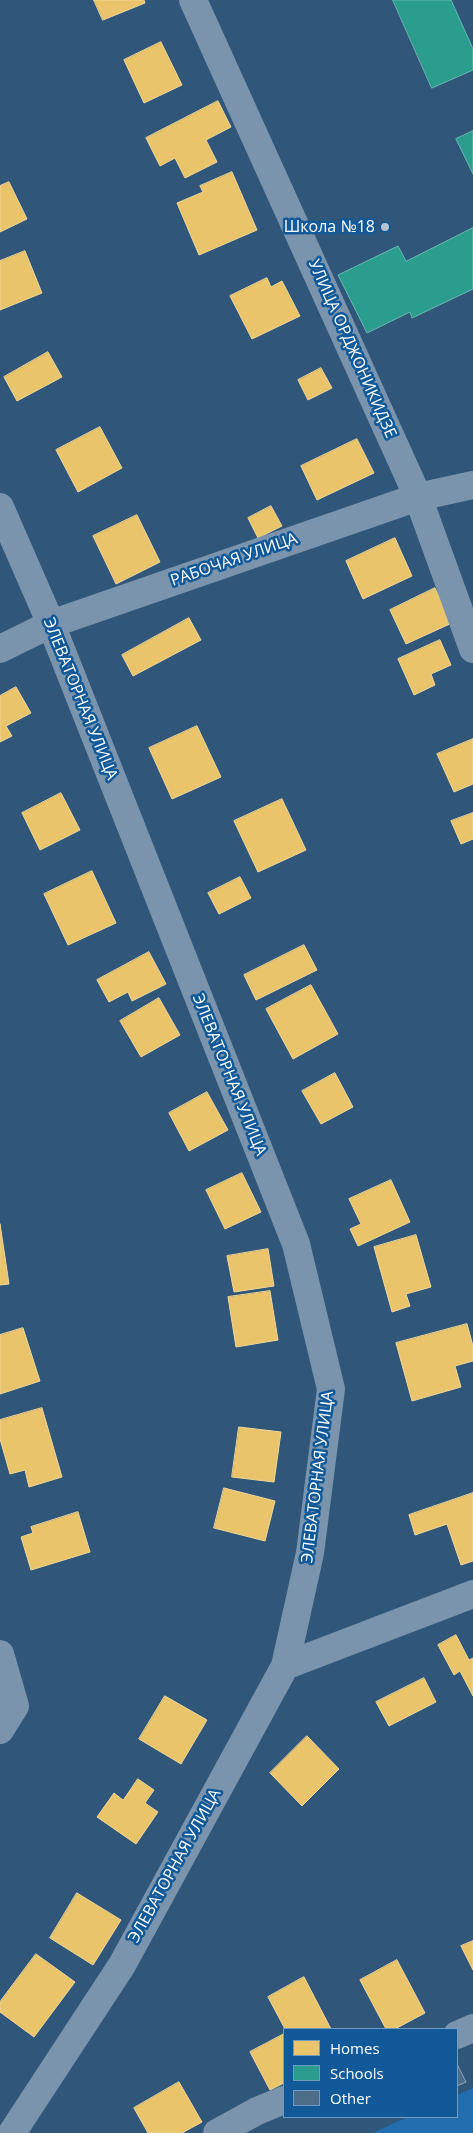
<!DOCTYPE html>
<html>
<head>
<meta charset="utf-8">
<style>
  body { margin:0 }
  #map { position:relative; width:473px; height:2133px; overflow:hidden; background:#30577a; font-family:"Open Sans",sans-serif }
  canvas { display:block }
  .legend { position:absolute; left:283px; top:2028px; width:175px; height:90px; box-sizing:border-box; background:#115999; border:1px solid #709bc2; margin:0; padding:6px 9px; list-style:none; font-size:15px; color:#fff }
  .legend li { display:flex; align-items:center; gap:10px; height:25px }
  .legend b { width:25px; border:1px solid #709bc2 }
</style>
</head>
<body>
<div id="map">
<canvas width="473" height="2133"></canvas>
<ul class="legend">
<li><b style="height:14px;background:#e9c46a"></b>Homes</li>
<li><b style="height:14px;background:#2a9d8f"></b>Schools</li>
<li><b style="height:14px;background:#4e6d89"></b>Other</li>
</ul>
</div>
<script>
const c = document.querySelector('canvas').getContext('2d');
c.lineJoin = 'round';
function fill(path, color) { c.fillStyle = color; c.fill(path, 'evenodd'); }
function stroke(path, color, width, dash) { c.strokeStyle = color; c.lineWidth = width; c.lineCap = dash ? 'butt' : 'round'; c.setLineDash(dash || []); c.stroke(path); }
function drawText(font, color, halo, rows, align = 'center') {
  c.font = font + ' "Open Sans",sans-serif'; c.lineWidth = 5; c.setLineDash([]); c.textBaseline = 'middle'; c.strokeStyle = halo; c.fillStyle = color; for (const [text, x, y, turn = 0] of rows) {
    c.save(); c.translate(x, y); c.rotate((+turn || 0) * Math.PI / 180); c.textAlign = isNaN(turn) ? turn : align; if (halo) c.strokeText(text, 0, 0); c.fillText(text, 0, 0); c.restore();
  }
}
const green = new Path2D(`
  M473,2088v45h-101l36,-16h49v-22z`);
const homes = new Path2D(`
  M94,0h50l1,3 -42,17z
  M161,42l21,43 -38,18 -20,-43z
  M218,101l13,26 -25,13 11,22 -32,16 -10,-20 -15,8 -14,-28z
  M232,172l25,58 -58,25 -22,-52 26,-11 -3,-6z
  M9,182l18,37 -27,13v-46z
  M25,251l17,42 -42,17v-49z
  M267,278l4,9 11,-6 18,35 -48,23 -22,-43z
  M48,352l14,25 -45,24 -13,-24z
  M321,368l11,20 -24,12 -10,-20z
  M100,427l22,41 -44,24 -22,-42z
  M357,439l17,34 -57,27 -16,-34z
  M271,506l11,20 -24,12 -10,-20z
  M137,515l23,47 -44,22 -23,-48z
  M395,538l17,38 -49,23 -17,-38z
  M435,588l17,35 -46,21 -16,-34z
  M189,618l12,22 -68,36 -11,-21z
  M440,640l11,25 -20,9 4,11 -21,10 -16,-36z
  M16,687l15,26 -25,13 6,10 -12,6v-46z
  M197,726l24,51 -49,22 -23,-51z
  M473,739v45l-19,8 -17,-38z
  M61,793l19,37 -40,20 -18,-37z
  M282,799l24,51 -48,22 -24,-51z
  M473,813v26l-12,5 -10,-23z
  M92,871l24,52 -48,22 -24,-51z
  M240,877l11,21 -32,16 -11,-21z
  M304,945l13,25 -61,30 -12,-25z
  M149,952l17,32 -34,17 -4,-9 -19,10 -12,-22z
  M311,985l27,49 -45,25 -27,-50z
  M159,998l21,37 -39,22 -21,-36z
  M335,1073l18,34 -32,17 -19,-33z
  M207,1092l21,38 -39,21 -20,-38z
  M242,1173l19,39 -36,17 -19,-39z
  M391,1180l19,42 -52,24 -8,-17 11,-5 -12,-25z
  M0,1224l9,60 -9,1z
  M416,1235l15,52 -25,7 4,12 -18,6 -18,-65z
  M268,1249l6,37 -40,6 -7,-36z
  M270,1291l8,49 -42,7 -8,-50z
  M467,1324l6,22v15l-18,5 6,21 -49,14 -16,-58z
  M23,1328l17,53 -40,13v-59z
  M42,1408l20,69 -33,10 -4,-17 -15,4 -10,-35v-19z
  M239,1427l42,5 -7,50 -42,-5z
  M224,1488l51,13 -10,40 -51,-13z
  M473,1493v68l-12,4 -14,-41 -32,11 -6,-20z
  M78,1512l12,40 -59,18 -10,-33 12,-4 -2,-6z
  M456,1635l13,25 4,-2v38l-13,-25 -6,4 -16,-30z
  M424,1678l12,24 -47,24 -13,-24z
  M165,1696l42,24 -26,44 -42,-25z
  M307,1736l32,33 -37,37 -32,-33z
  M138,1779l16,11 -9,13 13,9 -22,32 -39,-27 17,-24 9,7z
  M77,1893l44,27 -28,45 -43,-27z
  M473,1941v29l-12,-24z
  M36,1954l39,28 -41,55 -34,-25v-10z
  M397,1960l28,53 -30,16h-9l-26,-49z
  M304,1977l27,52h-46l-17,-32z
  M284,2034v49l-14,7 -20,-38z
  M179,2082l23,40 -20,11h-34l-14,-25z`);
const schools = new Path2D(`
  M393,0h58l22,49v21l-41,18z
  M473,131v43l-17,-35z
  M473,228v61l-61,29 -2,-6 -43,21 -29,-58 60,-29 8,15z`);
const building = new Path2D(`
  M457,2064l9,18 -9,4z`);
const minor = new Path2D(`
  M193,0l225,497 55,152
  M0,507l51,117 245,620 35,145 -21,164 -25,113 -163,299 -110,168
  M0,649l51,-25 367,-127 55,-12
  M0,1654l15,52 -15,24
  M285,1666l188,-72
  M457,2035l16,-7
  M217,2133l40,-22 27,-11`);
const markers = [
  [385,227,5,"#b7c4d0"]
];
const poiNames = [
  ["Школа №18",375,227]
];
const streetNames = [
  ["УЛИЦА ОРДЖОНИКИДЗЕ",352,349,66],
  ["РАБОЧАЯ УЛИЦА",234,560,-19],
  ["ЭЛЕВАТОРНАЯ УЛИЦА",80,699,68],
  ["ЭЛЕВАТОРНАЯ УЛИЦА",229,1075,68],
  ["ЭЛЕВАТОРНАЯ УЛИЦА",318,1477,-83],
  ["ЭЛЕВАТОРНАЯ УЛИЦА",175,1866,-61]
];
fill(green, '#226eae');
fill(homes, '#e9c46a');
stroke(homes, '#f0d697', 1);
fill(schools, '#2a9d8f');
stroke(schools, '#6abab1', 1);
fill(building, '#4e6d89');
stroke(building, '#8fa5b9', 1);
stroke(minor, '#7a94ad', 28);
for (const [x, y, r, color] of markers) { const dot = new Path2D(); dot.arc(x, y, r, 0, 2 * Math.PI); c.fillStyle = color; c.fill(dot); stroke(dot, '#115999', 2); }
drawText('16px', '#fff', '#115999', poiNames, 'right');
drawText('16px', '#fff', '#115999', streetNames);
</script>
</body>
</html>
